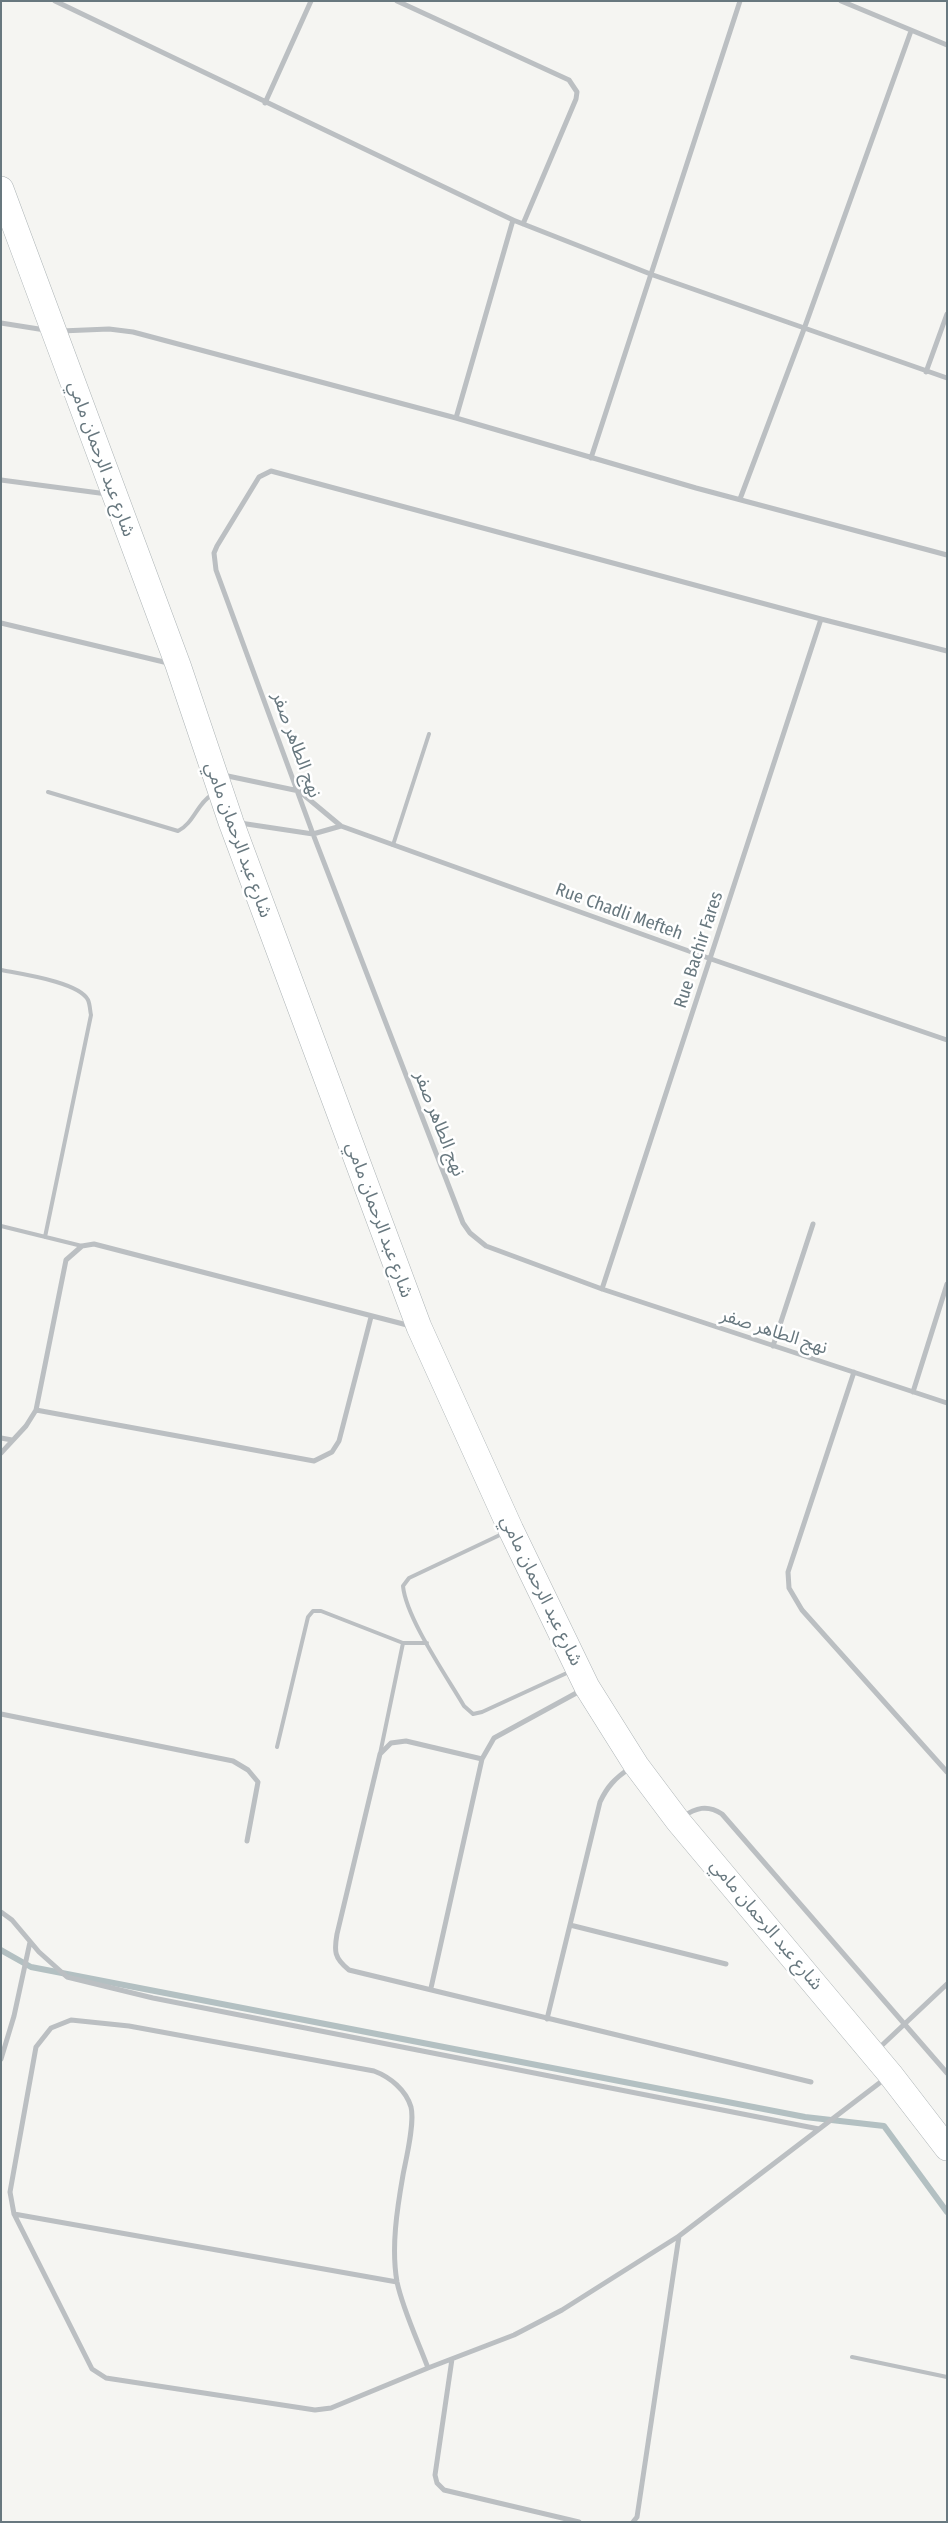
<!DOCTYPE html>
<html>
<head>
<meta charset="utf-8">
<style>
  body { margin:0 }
  #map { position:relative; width:948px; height:2523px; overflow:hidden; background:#f5f5f2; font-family:"Fira Sans Condensed",sans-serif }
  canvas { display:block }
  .frame { position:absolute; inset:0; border:2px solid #68787f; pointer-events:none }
</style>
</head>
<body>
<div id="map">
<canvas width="948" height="2523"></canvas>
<div class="frame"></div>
</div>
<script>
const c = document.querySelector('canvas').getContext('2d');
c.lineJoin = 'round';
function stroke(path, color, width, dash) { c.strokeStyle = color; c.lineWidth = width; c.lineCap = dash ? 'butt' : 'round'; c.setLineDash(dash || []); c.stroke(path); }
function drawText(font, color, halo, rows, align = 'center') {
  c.font = font + ' "Fira Sans Condensed","Noto Sans Arabic",sans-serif'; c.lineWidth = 5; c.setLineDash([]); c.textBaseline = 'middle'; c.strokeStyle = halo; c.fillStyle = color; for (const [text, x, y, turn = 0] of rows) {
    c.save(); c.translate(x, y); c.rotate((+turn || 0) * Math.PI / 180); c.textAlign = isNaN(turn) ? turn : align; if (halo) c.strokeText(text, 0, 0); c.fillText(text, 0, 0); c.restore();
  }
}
const stream = new Path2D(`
  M1,1950l30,17 774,150 79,9 63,86`);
const lane = new Path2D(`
  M48,792l130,39c16,-8 19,-28 35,-37
  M393,845l36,-111
  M1,970c20,4 78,12 87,30 2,4 2,11 3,15l-46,222
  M1,1226l81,20
  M502,1534l-93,44 -6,8c3,32 44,91 61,120l9,8 9,-2 87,-40
  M277,1747l31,-130 5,-6h8l82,32
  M380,1754l23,-111h24
  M852,2357l95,20`);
const street = new Path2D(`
  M55,1l458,219 140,55 294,103
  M397,1l172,79 8,12 -1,7 -53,125
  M841,1l106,44
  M265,103l46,-102
  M1,323l44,7
  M61,331l48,-2 24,3 323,86 240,70 251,67
  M926,372l21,-58
  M456,418l57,-198
  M591,458l149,-457
  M1,480l106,14
  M740,499l64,-170 107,-298
  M1,623l167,40
  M947,651l-126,-32 -550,-148 -12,6 -42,69 -3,7 2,17 97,264 150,389 7,10 16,13 116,43 345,114
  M223,775l76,16 42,35 370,133 236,81
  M240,823l73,11 28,-8
  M602,1289l219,-670
  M773,1346l40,-122
  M854,1372l-66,200 1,16 13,22 145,162
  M913,1392l34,-108
  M36,1410l278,51 18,-9 7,-11 32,-124
  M1,1438l11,2
  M1,1453l25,-27 10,-16 30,-150 16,-14 12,-2 317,82
  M1,1714l232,47 15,9 10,12 -11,59
  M482,1759l-76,-18 -15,2 -11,11 -43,180c-3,17 -3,24 12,36l462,112
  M682,1817c14,-9 25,-13 40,-3l225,259
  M1,1912l11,8 27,32 28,25 86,21 666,131
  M570,1925l156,39
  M431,1988l51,-229 12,-21 86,-47
  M547,2019l53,-217c7,-15 15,-24 29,-33
  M878,2049l69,-65
  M1,2059l13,-43 16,-74
  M14,2214l383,68
  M452,2359l-17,116 2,8 7,7 135,32
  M428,2368l-97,40 -16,2 -209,-32 -14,-9 -78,-155 -4,-22 26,-145 15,-19 20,-8 58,6 245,45c16,6 32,19 37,36 4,16 -5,52 -8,68 -6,34 -12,73 -6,107 6,28 21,59 31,86l86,-33 48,-25 117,-74 207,-158
  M633,2522l4,-5 42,-281`);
const secondary = new Path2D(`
  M1,189l177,476 53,157 188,505 92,203 76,157 49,78 42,56 212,253 57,74`);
const streetNames = [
  ["شارع عبد الرحمان مامي",101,459,70],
  ["نهج الطاهر صفر",296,745,70],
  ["شارع عبد الرحمان مامي",238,840,70],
  ["Rue Chadli Mefteh",619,912,20],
  ["Rue Bachir Fares",699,950,-72],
  ["نهج الطاهر صفر",439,1124,69],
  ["شارع عبد الرحمان مامي",379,1220,70],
  ["نهج الطاهر صفر",774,1332,18],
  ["شارع عبد الرحمان مامي",541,1591,64],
  ["شارع عبد الرحمان مامي",766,1925,50]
];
stroke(stream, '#b3c0c2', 6);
stroke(secondary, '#adb4b6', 26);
stroke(lane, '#bbbfc2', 4);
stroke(street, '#bbbfc2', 5);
stroke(secondary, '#fff', 25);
drawText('18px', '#68787f', '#fff', streetNames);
</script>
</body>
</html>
